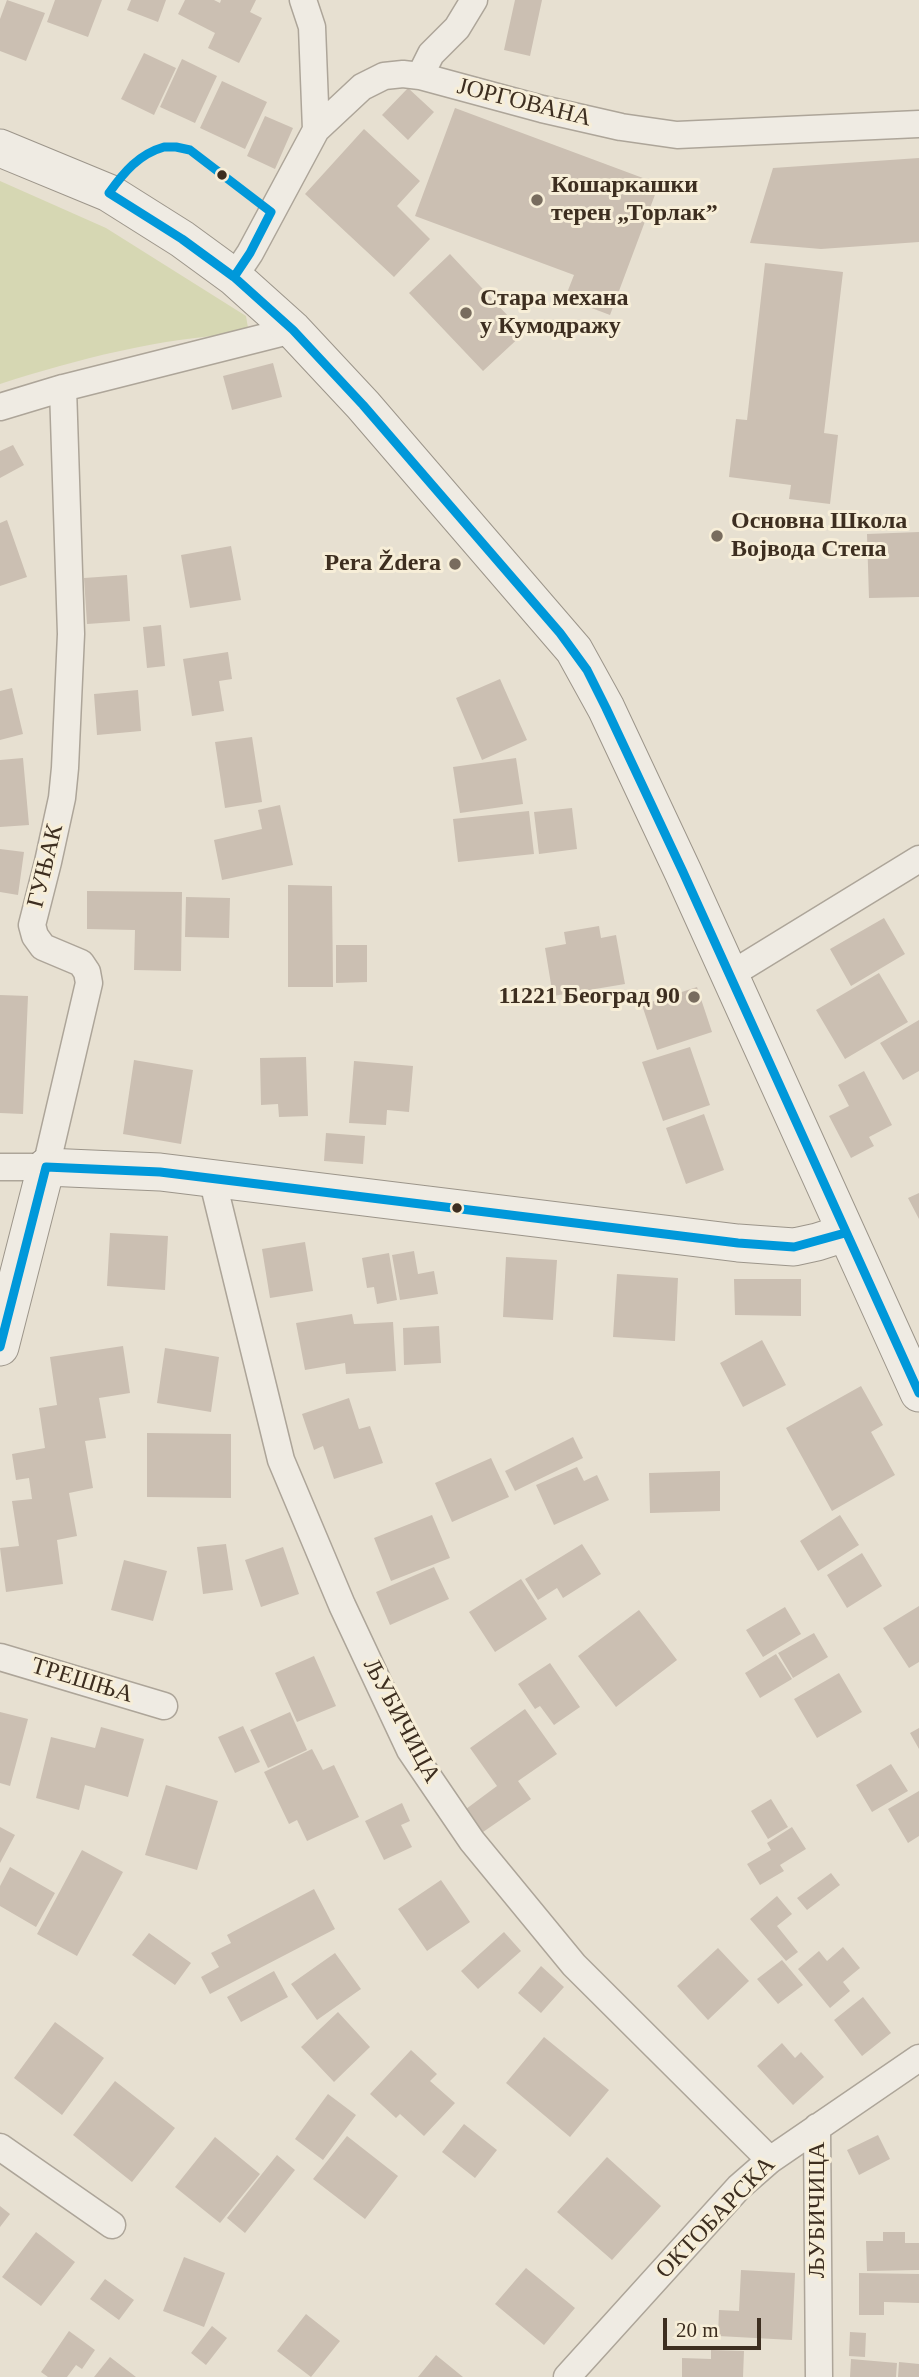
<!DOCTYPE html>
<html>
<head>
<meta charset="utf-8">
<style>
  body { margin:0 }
  #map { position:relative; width:919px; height:2377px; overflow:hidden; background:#e7e0d1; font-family:Georgia,serif }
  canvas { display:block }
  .scale { position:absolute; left:663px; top:2318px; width:98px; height:32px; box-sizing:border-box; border:4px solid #3d2e20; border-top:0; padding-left:9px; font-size:21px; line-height:24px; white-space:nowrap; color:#3d2e20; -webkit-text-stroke:5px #f7eed8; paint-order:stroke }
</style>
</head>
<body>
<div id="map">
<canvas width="919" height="2377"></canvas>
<div class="scale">20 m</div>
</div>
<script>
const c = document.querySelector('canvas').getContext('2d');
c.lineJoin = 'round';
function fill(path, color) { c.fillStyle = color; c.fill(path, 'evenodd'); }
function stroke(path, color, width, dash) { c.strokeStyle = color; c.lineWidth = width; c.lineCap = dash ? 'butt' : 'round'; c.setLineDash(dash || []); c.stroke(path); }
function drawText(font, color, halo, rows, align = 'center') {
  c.font = font + ' Georgia,serif'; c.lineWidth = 6; c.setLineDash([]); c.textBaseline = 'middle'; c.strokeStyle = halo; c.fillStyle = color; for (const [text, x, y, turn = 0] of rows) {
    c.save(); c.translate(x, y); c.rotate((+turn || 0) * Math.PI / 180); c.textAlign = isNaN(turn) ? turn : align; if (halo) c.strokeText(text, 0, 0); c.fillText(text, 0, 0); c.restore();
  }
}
const green = new Path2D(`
  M0,181l106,47 140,88 2,12 -7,6c-82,4 -163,25 -241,50z`);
const building = new Path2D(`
  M7,0l38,13 -19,48 -26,-10v-32z
  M55,0h47l-14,37 -41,-15z
  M131,0h35l-8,22 -31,-12z
  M185,0h29l6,3 1,-3h35l-6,12 12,6 -23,45 -31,-15 7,-15 -37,-19z
  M515,0h27l-12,56 -26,-6z
  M144,53l32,15 -22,47 -33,-16z
  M182,59l35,17 -22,47 -35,-16z
  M222,81l45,21 -22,47 -45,-21z
  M408,88l26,24 -26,28 -26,-25z
  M455,108l204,76 -49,131 -45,-17 9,-23 -159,-59z
  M265,116l28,12 -18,41 -28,-13z
  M364,129l56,52 -23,25 33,33 -36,38 -89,-83z
  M919,158v84l-98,7 -71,-6 23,-75z
  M450,254l74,79 -41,38 -74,-78z
  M765,263l78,9 -19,161 14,2 -8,69 -41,-5 2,-14 -62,-8 7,-58 11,1z
  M273,363l9,34 -50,13 -9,-34z
  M13,445l11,20 -24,13v-27z
  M7,520l20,57 -27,9v-63z
  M919,532v65l-50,1 -2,-64z
  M231,546l10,54 -51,8 -9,-53z
  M127,575l3,46 -43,3 -3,-46z
  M161,625l4,41 -18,2 -4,-41z
  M228,652l4,27 -13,2 5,30 -32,5 -9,-57z
  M500,679l27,61 -45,20 -26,-62z
  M12,688l11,46 -23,6v-49z
  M138,690l3,41 -44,4 -3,-41z
  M252,737l10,65 -37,6 -10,-66z
  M23,758l6,67 -29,2v-67z
  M516,758l7,46 -63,9 -7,-46z
  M280,805l13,60 -71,15 -8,-40 48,-11 -4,-19z
  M572,808l5,41 -38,5 -5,-42z
  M529,811l5,43 -76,8 -5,-43z
  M0,849l24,3 -6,43 -18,-3z
  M288,885l44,1 1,101h-45z
  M87,891l95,1 -1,79 -47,-1 1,-40 -48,-1z
  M186,897l44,1 -1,40 -44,-1z
  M884,918l21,36 -54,32 -21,-37z
  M599,926l2,12 15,-3 9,49 -72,12 -8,-48 21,-4 -2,-12z
  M336,945h31v37l-31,1z
  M879,973l29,49 -63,37 -29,-49z
  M697,987l15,45 -55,18 -15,-45z
  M0,995l28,1 -5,118 -23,-1z
  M919,1020v51l-16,9 -23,-37z
  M690,1047l20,58 -47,16 -21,-59z
  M306,1057l2,59 -29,1 -1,-13 -17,1 -1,-47z
  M134,1060l59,10 -12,74 -58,-10z
  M354,1061l59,5 -4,46 -22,-2 -1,15 -37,-2z
  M864,1071l28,54 -23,12 5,9 -23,12 -22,-42 20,-10 -11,-21z
  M704,1114l20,56 -38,14 -20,-56z
  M326,1133l39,3 -2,28 -39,-3z
  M919,1193v26l-11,-21z
  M110,1233l58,3 -3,54 -58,-4z
  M305,1242l8,49 -43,7 -8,-49z
  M414,1251l4,23 16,-3 4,23 -38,6 -8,-45z
  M389,1253l8,47 -20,4 -3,-17 -7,1 -5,-30z
  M506,1257l51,3 -4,60 -50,-3z
  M617,1274l61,4 -3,63 -62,-4z
  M734,1279h67v37l-66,-1z
  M352,1314l2,10 39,-2 3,49 -50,3 -1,-11 -40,7 -9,-47z
  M439,1326l2,37 -37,2 -1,-37z
  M762,1340l24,45 -43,22 -23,-44z
  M123,1346l7,47 -31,5 7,40 -21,3 8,47 -24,5 8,43 -20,4 6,44 -57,8 -6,-44 19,-2 -7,-45 20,-2 -3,-21 -13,2 -4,-26 33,-6 -6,-40 18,-3 -7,-48z
  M165,1348l54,9 -8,55 -54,-9z
  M861,1386l22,39 -12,7 24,43 -63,36 -46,-83z
  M349,1398l10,31 11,-3 13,37 -49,16 -11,-33 -9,4 -12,-36z
  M147,1433l84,1v64l-84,-1z
  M573,1437l10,21 -68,33 -10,-20z
  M491,1458l18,39 -57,25 -17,-39z
  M577,1467l7,14 13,-6 12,25 -55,25 -18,-40z
  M720,1471v40l-70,2 -1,-40z
  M432,1515l18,43 -59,23 -17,-43z
  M840,1515l19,30 -41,26 -18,-30z
  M226,1544l7,46 -30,4 -6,-47z
  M582,1544l19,30 -38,24 -6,-10 -19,12 -13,-21z
  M283,1547l16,47 -38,13 -16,-47z
  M862,1553l20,33 -35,22 -20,-33z
  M124,1560l43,11 -14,50 -42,-11z
  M434,1567l15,32 -59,26 -14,-33z
  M521,1579l26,40 -52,33 -26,-40z
  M919,1606v56l-10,6 -26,-40z
  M785,1607l16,27 -38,23 -17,-27z
  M639,1610l38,50 -61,47 -38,-51z
  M814,1633l14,24 -35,21 -15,-25z
  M776,1654l16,25 -32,19 -15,-25z
  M314,1656l22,50 -39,16 -22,-49z
  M550,1663l30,44 -26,18 -14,-19 -5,3 -17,-25z
  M839,1673l23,39 -45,26 -23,-39z
  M525,1709l32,45 -39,27 13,18 -48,33 -17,-23 31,-23 -27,-38z
  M0,1712l28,7 -18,67 -10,-3z
  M290,1712l17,38 -39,18 -18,-38z
  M243,1726l17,36 -25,11 -17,-36z
  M101,1727l43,12 -16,58 -43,-12 -6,25 -43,-12 15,-61 44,11z
  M919,1728v21l-9,-16z
  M312,1749l11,21 11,-5 25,52 -52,24 -10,-21 -8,4 -25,-52z
  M891,1764l17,27 -36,21 -16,-27z
  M166,1785l52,16 -21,69 -52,-15z
  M919,1791v45l-11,7 -20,-34z
  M771,1799l17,28 -20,12 -17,-28z
  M402,1803l8,18 -9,4 11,22 -28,13 -19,-39z
  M0,1827l15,8 -15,28z
  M792,1827l14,22 -26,16 4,6 -24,14 -13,-21 24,-14 -4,-7z
  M82,1850l41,22 -46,84 -40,-22z
  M10,1867l45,26 -19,34 -36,-21v-20z
  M831,1873l9,12 -33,25 -10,-12z
  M441,1880l29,42 -43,29 -29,-42z
  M314,1889l21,40 -125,65 -9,-17 18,-10 -8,-14 20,-10 -4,-8z
  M777,1896l15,18 -15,12 21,26 -12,9 -36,-42z
  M504,1932l17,19 -43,38 -17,-18z
  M149,1933l42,30 -16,22 -43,-30z
  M843,1947l17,21 -17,14 7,9 -20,17 -32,-39 21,-18 8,10z
  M718,1948l31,33 -41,39 -31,-34z
  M335,1953l26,36 -44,31 -26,-36z
  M782,1960l21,25 -25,19 -21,-25z
  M541,1966l23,21 -23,26 -23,-20z
  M274,1971l14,26 -47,25 -14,-25z
  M863,1997l28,36 -29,23 -28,-36z
  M338,2012l32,35 -36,35 -33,-35z
  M55,2022l49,36 -42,57 -48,-37z
  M544,2037l65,53 -39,47 -64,-54z
  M782,2043l13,15 6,-6 23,25 -31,28 -36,-39z
  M411,2050l26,24 -7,7 25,22 -31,33 -24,-22 -4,4 -26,-24z
  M115,2081l60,47 -43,54 -59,-47z
  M328,2094l28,21 -33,45 -28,-21z
  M464,2124l33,26 -22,28 -33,-26z
  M878,2135l12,24 -31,16 -12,-25z
  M347,2136l51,40 -33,43 -52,-40z
  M215,2137l45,37 -40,49 -45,-36z
  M277,2155l18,15 -50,63 -18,-15z
  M607,2157l54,49 -49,54 -55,-48z
  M0,2206l10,8 -10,13z
  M36,2232l39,30 -34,44 -39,-29z
  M883,2232h22v11h14v27l-52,1 -1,-30h17z
  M184,2257l41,16 -21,54 -41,-16z
  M526,2268l49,40 -31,37 -49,-41z
  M741,2270l54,3 -3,67 -74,-4 1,-26 20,1z
  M859,2273l60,1v29l-35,-1v13h-25z
  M105,2279l29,21 -15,20 -29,-21z
  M306,2314l34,27 -29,36 -34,-26z
  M212,2326l15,12 -21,27 -15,-12z
  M69,2331l26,19 -13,19 -6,-4 -9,12h-19l-7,-5z
  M850,2332l16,1 -1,24 -16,-1z
  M711,2350l33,1 -1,26h-61v-19l29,1z
  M436,2355l27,22h-45z
  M110,2357l26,20h-42z
  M851,2359l46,4 -1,14h-46z
  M899,2362l20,2v13h-21z`);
const street = new Path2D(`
  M303,0l9,27 4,103
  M420,76l11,-22 26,-26 17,-28
  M234,277l16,-24 66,-123 46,-43 22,-11 19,-2 17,2 122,33 79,18 56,8 242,-11
  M0,407l63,-19 230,-58
  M730,975l189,-116
  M0,1167h46l43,-184 -2,-11 -6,-9 -38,-16 -8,-11 -3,-11 16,-63 14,-64 3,-30 6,-134 -8,-246
  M212,1178l69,282 61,145 68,145 62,91 102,124 196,195
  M0,1657l164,49
  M817,2127l2,250
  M0,2147l112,78
  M567,2377l172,-190 31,-27 149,-102`);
const secondary = new Path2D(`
  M0,148l109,45 73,46 52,38 59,53 70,75 211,245 32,58 77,164 236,521
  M0,1347l46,-180 114,5 578,71 56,4 23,-5 28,-9`);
const bus1 = new Path2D(`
  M164,147h12l14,3 81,62 -21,41 -16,24 -52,-38 -73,-46c15,-21 30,-39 55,-46z
  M234,277l59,53 70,75 197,228 27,37 19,38 77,164 236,521
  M0,1347l46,-180 114,5 578,71 56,4 51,-14`);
const markers = [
  [222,175,6,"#3d2e20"],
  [537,200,7,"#786c5e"],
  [466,313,7,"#786c5e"],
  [717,536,7,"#786c5e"],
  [455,564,7,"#786c5e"],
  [694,997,7,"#786c5e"],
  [457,1208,6,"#3d2e20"]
];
const streetNames = [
  ["ЈОРГОВАНА",524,103,14],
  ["ГУЊАК",46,866,-76],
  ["ТРЕШЊА",82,1681,17],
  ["ЉУБИЧИЦА",401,1721,62],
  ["ЉУБИЧИЦА",818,2210,-90],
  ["ОКТОБАРСКА",716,2218,-46]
];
const poiNames = [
  ["Кошаркашки",551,186],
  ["терен „Торлак”",551,214],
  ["Стара механа",480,299],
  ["у Кумодражу",480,327],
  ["Основна Школа",731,522],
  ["Војвода Степа",731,550],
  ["Pera Ždera",441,564,"right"],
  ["11221 Београд 90",680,997,"right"]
];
fill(green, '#d6d7b3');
fill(building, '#cbbfb2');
stroke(street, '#ada599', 29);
stroke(secondary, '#9c958a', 39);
stroke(street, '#efebe3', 26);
stroke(secondary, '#efebe3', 37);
stroke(bus1, '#0098da', 9);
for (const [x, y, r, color] of markers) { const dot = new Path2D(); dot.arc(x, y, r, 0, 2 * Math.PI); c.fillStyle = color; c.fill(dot); stroke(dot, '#f7eed8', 2.5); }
drawText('24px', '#3d2e20', '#f7eed8', streetNames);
drawText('bold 24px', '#3d2e20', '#f7eed8', poiNames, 'left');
</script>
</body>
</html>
